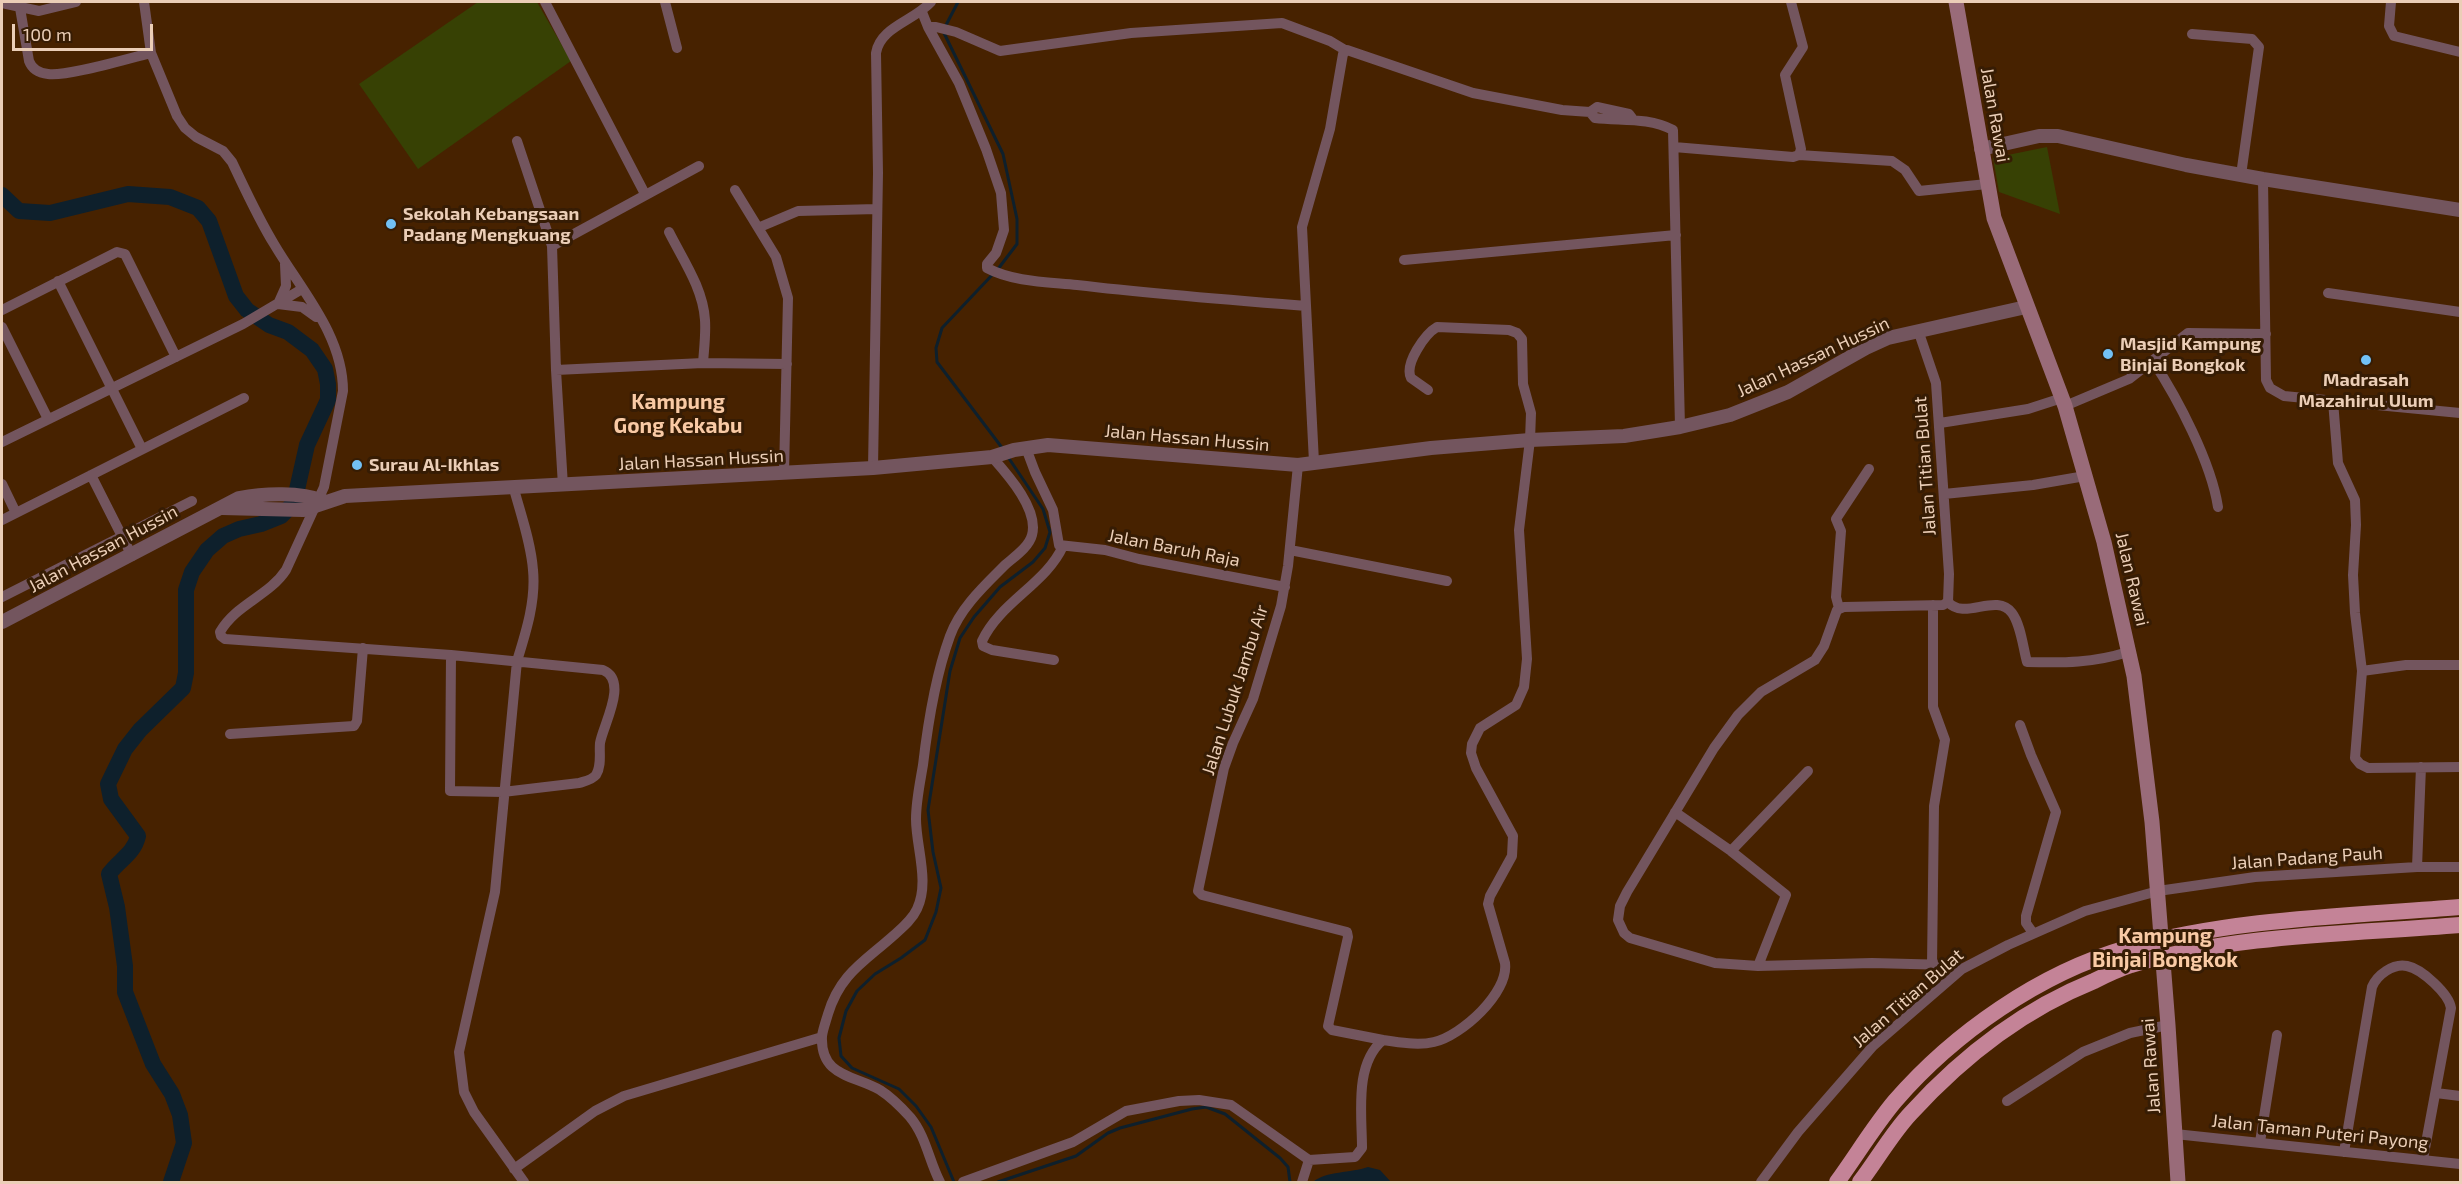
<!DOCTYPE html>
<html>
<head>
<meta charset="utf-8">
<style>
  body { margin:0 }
  #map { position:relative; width:2462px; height:1184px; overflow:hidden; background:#472200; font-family:"Exo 2",sans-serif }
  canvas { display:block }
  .frame { position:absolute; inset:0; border:3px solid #ebceb7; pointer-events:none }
  .scale { position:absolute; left:12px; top:24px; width:141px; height:27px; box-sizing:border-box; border:3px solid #ebceb7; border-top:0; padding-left:8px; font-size:18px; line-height:21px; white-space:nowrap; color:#ebceb7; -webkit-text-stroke:4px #361c04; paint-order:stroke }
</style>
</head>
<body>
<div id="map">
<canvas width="2462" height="1184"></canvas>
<div class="frame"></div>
<div class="scale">100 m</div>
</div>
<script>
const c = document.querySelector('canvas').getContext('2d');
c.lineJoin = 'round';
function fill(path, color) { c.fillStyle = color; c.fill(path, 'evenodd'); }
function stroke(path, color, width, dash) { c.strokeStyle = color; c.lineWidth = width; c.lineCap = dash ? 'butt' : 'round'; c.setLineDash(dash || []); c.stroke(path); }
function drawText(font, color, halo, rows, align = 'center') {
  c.font = font + ' "Exo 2",sans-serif'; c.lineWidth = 6; c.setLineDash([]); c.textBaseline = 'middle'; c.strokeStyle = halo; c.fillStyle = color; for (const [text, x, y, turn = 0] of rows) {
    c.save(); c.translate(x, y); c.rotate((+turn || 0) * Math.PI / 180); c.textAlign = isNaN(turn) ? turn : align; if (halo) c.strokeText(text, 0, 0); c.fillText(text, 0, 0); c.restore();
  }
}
const green = new Path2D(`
  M478,2h59l34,59 -153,108 -59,-85z
  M2047,147l13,67 -61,-22 -6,-34z`);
const water = new Path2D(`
  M1368,1167l12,3 11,12h-78c13,-11 38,-9 55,-15z`);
const stream = new Path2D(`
  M945,27l13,-25
  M944,33l59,121 14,65v25l-19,25
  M993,274l-51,54 -6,20 1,14 66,87
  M954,1182l-23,-55 -15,-21 -17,-17 -47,-21 -11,-12 -2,-18 7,-27 11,-20 18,-17 26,-16 24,-18 11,-28 5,-24 -8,-36 -5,-42 22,-139 10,-33 14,-21 26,-30 33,-25 12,-14 5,-16 -7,-23 -35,-52
  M998,1182l78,-26 32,-23 12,-5 72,-19 14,-2 19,7 55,44 8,9 2,15`);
const river = new Path2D(`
  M2,195l17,16 31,2 78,-19 42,3 28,11 11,13 27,75 11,14 22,15 19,7 24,18 13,19 3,15v16l-21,45 -13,58 -13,13 -20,8 -22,5 -16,7 -16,14 -15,22 -6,18v83l-3,15 -43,42 -15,19 -17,35 3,15 27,37c-4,18 -19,24 -29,38l8,33 8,59v26l28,72 19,30 8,21 4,28 -13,39`);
const minor = new Path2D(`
  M144,2l7,51 26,63 8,12 11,9 27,14 9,11c13,27 26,56 42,82 27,46 69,91 69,147l-19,96 -38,83c-17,26 -50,34 -66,62l1,4 4,3 226,16 152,15c26,11 0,55 -3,73 -1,10 2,22 -4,32 -4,5 -11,6 -17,8l-76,9 -53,-1 1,-136
  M545,2l100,192
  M665,2l12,46
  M2391,2l-2,24 5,10 66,16
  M2,3l37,8 37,-9
  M20,8l9,53c3,8 10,12 19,13 19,3 81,-16 103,-21
  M922,12l6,15 31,56 27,66 15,44 3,37 -8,23 -9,11v4c26,14 61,14 90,17 76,9 153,15 229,21
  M928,27h8l20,5 44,19 131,-18 151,-10 48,18 15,9
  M2192,34l60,5 7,8 -18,128
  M1590,112l7,-5 32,7 3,4
  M517,141l35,105 4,124 7,116
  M1674,147l119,10 6,-2 2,-6 -16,-74 18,-28 -12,-45
  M1799,155l93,6 13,9 14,21 68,-7
  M2263,179l3,201 4,8 14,8 176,17
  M735,190l41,67 12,41 -4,175
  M760,227l38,-16 79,-2
  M669,232c14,28 34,56 36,88 1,14 -1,29 -2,43
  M552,246l147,-80
  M1404,260l272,-25
  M58,281l84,168
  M2328,293l132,19
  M278,304l24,3 14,10
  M278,304l8,-18 -1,-22
  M2,310l115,-58 8,2 51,103
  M2,327l46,92
  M1918,330l18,53 13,191 -1,28
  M2153,361c25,38 58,101 65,146
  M556,370l147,-7 84,1
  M2333,401l5,62 17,37 1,25 -3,50 2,38 7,58 -7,87 5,6 8,4 92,-1
  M2065,406l64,-27 59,-46 78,1
  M1940,423l88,-14 34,-11
  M2,442l241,-118 59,-35
  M1026,448l9,24 18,38 6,35 46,5 34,9 146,28
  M1314,462l-12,-235 28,-98 13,-75 4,-4 126,43 89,17 28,2 5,6c27,3 53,-1 78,12l7,297
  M1298,465l-10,101 -7,40 -28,93 -20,44 -9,25 -26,123 4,4 145,37 1,5 -20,89 4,4 51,10
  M873,468l5,-295 -2,-120c4,-26 38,-32 55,-51
  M91,475l41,81
  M2,484l14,29
  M514,489c7,26 17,54 19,81 3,31 -7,62 -16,91l-22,231 -36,160 5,40 10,20 50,70
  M1944,494l89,-9 52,-9
  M2,520l242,-122
  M1290,550l157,31
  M2,597l190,-96
  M1948,602l-5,3 -99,2 -7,3 -13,36 -9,14 -54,32 -23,23 -24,33 -87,144 -7,14 -2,14 6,13 6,5 85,25 43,3 114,-3 78,2 12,4
  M1948,602c17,19 48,-10 64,11 9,12 11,35 15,49 37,1 66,1 101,-10
  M1839,608l-3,-11 5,-66 -5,-12 33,-50
  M1054,660l-62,-10 -9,-4 -1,-5c18,-39 64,-57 81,-95
  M2362,671l44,-6h54
  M2020,725l11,30 25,57 -30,104v7l7,10
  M230,734l124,-8 3,-5 6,-73
  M1675,812l56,39 55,44 -28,71
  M1731,851l77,-80
  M2417,867l4,-100
  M1932,965l2,-159 11,-66 -12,-33v-102
  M2436,1093l24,3
  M2007,1101l76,-49 47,-19 38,-8
  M2175,1134l285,30
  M2260,1142l17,-107
  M2344,1152l28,-165c5,-12 21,-24 35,-21 15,3 42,28 44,42l-28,151
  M514,1169l81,-58 29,-15 198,-59
  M940,1182c-11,-21 -14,-46 -30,-65 -9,-10 -19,-20 -30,-27 -26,-15 -60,-13 -58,-54 1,-7 4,-15 6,-22 12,-40 36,-52 65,-78 9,-8 19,-16 24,-27 13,-27 -1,-62 -1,-90 0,-18 4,-36 7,-54 5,-43 12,-88 27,-129 10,-28 34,-50 55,-71 9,-8 24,-18 27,-30 7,-26 -25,-61 -40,-78
  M963,1182l110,-40 53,-31 53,-10 20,-1 32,5 78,55 46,-3 7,-9c0,-34 -8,-84 21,-108 16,2 34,6 51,2 27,-6 75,-49 71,-79l-17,-59 2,-8 22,-40 1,-20 -37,-68 -5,-15 1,-9 8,-16 36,-23 8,-18 3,-28 -8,-129 11,-90 1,-27 -8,-29 -1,-45 -5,-6 -8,-3 -72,-3c-12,7 -33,37 -26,51l17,12
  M1302,1182l7,-22
  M1761,1182l37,-50 75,-86 89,-77 46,-24 77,-34 73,-20 97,-14 162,-10h43`);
const tertiary = new Path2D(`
  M1981,149l58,-13h19l128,29 77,14 197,31
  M222,508l81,2 42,-14 528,-28 119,-11 22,-7 34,-5 250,20 133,-17 99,-8 94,-4 56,-9 50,-12 58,-23 78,-44 22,-10 138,-31
  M2,622l237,-124c26,-5 61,-6 85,3`);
const secondary = new Path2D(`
  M1956,2l38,216 71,188 39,136 30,134 18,146 16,203 10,157`);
const trunk = new Path2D(`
  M1837,1182c19,-26 37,-56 58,-81 59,-68 145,-128 232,-153 108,-30 223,-32 333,-41
  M1860,1182c17,-22 32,-49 51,-69 52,-57 111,-103 183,-132 12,-6 25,-12 37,-16 106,-31 220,-31 329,-40`);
const markers = [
  [391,224,6,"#72c1f5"],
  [2108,354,6,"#72c1f5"],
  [2366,360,6,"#72c1f5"],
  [357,465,6,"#72c1f5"]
];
const streetNames = [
  ["Jalan Rawai",1995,115,80],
  ["Jalan Hassan Hussin",1813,357,-25],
  ["Jalan Hassan Hussin",1187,438,5],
  ["Jalan Hassan Hussin",701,460,-3],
  ["Jalan Titian Bulat",1925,466,-94],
  ["Jalan Baruh Raja",1174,548,11],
  ["Jalan Hassan Hussin",103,549,-28],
  ["Jalan Rawai",2132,579,77],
  ["Jalan Lubuk Jambu Air",1235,690,-72],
  ["Jalan Padang Pauh",2307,858,-4],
  ["Jalan Titian Bulat",1908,998,-41],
  ["Jalan Rawai",2151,1066,-94],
  ["Jalan Taman Puteri Payong",2320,1132,6]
];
const poiNames = [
  ["Sekolah Kebangsaan",403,214],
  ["Padang Mengkuang",403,235],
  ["Masjid Kampung",2120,344],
  ["Binjai Bongkok",2120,365],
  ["Madrasah",2366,380,"center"],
  ["Mazahirul Ulum",2366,401,"center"],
  ["Surau Al-Ikhlas",369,465]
];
const quarterNames = [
  ["Kampung",678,402],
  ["Gong Kekabu",678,426],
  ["Kampung",2165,936],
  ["Binjai Bongkok",2165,960]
];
fill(green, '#374104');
fill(water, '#0e202c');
stroke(stream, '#0e202c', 3);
stroke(river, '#0e202c', 16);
stroke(minor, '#73555e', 10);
stroke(tertiary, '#73555e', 14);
stroke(secondary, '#996b79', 15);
stroke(trunk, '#c48397', 16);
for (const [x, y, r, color] of markers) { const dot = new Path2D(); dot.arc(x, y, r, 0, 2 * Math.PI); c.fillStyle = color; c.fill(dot); stroke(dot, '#361c04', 2); }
drawText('18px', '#ebceb7', '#361c04', streetNames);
drawText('bold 18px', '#ebceb7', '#361c04', poiNames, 'left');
drawText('bold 21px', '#f9caa5', '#361c04', quarterNames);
</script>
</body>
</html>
